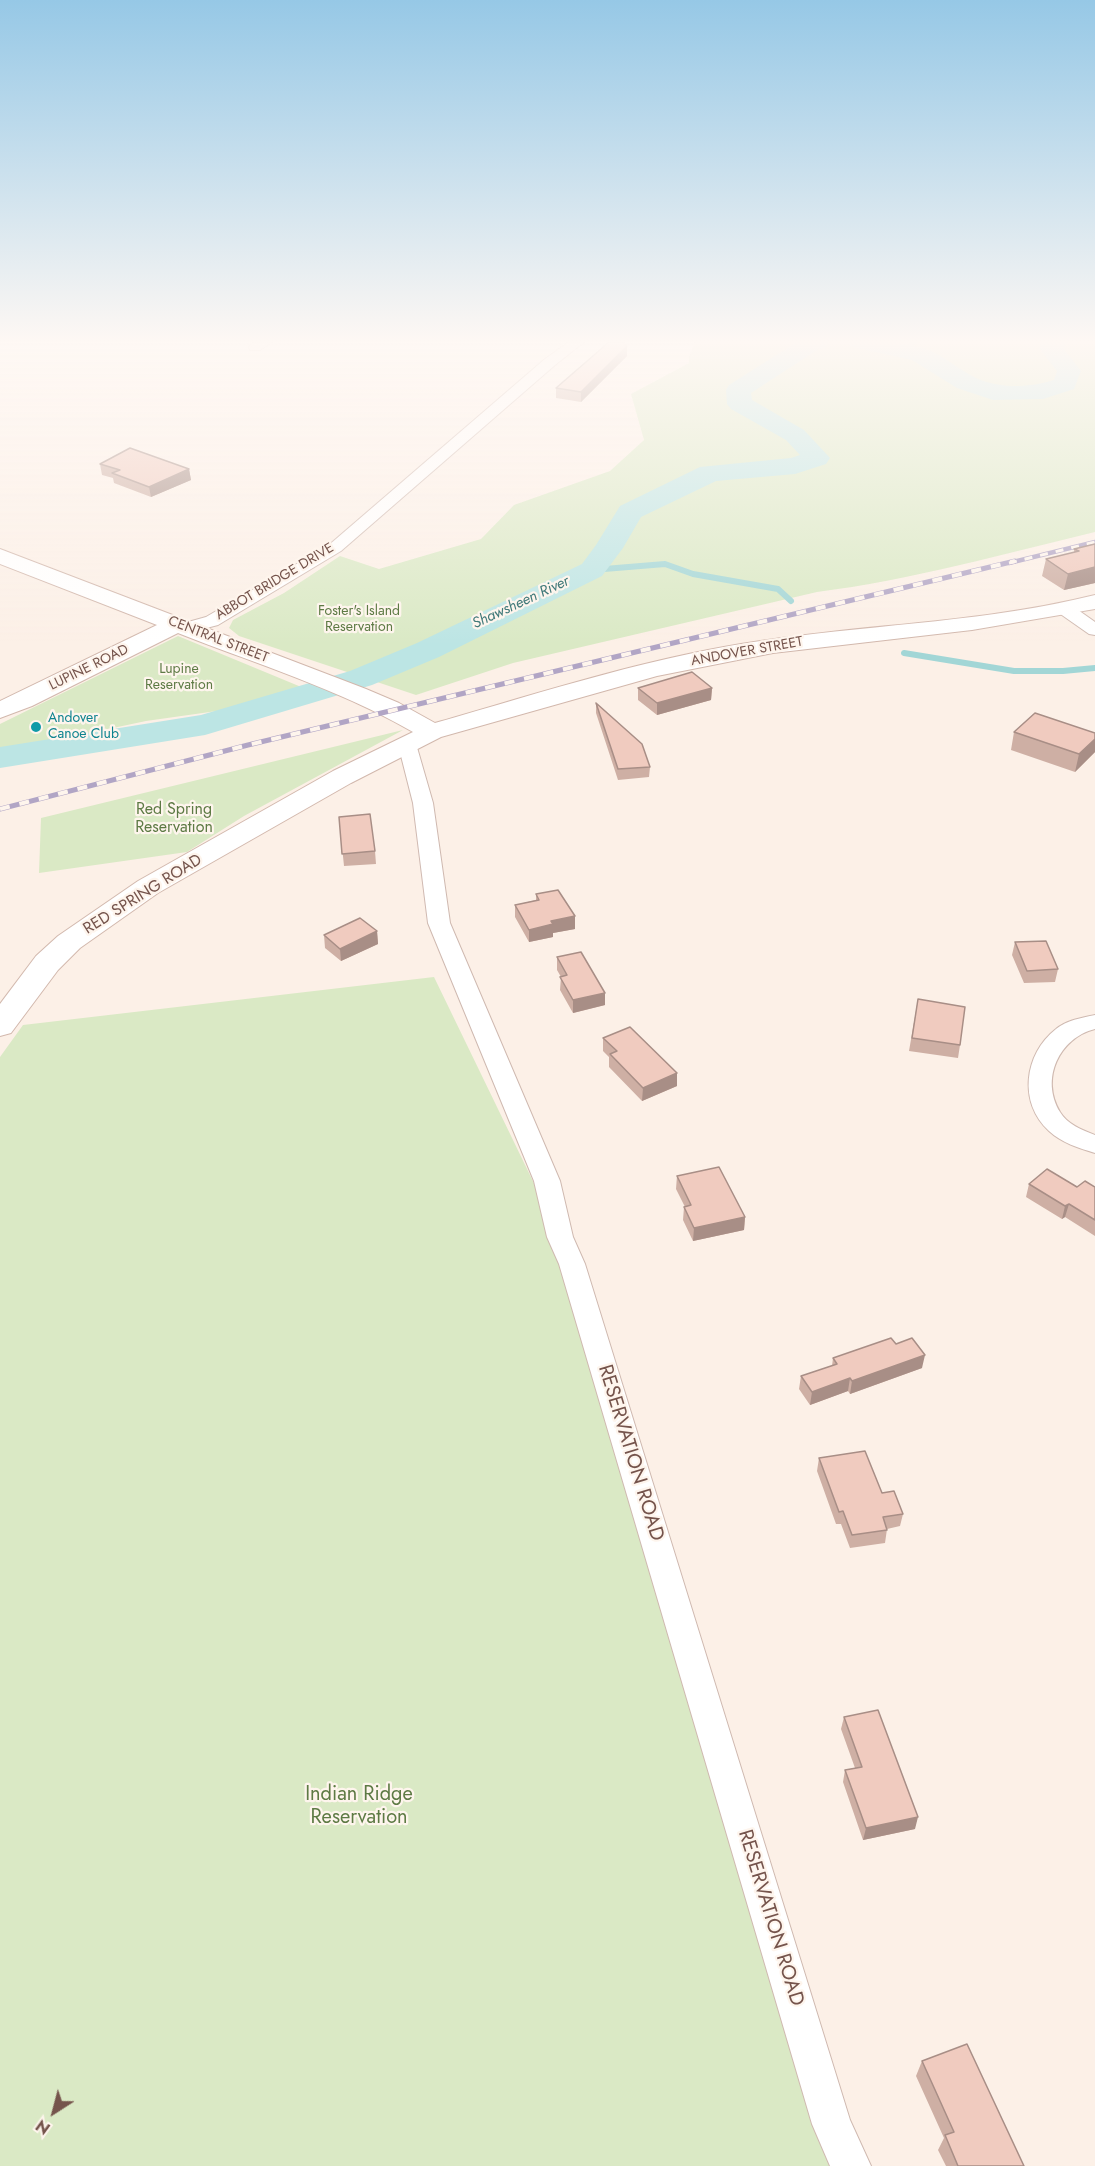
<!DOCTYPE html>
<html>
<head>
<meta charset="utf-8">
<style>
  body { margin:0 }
  #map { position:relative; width:1095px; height:2166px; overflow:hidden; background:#fcf0e7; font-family:Jost,sans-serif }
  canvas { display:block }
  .north { position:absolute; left:24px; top:2082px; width:60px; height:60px; -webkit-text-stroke:4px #fef5ed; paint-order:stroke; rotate:216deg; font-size:16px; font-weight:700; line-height:24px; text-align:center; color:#75544c }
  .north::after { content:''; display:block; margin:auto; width:21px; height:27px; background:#75544c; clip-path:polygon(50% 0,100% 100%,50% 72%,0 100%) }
</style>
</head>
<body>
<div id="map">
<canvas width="1095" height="2166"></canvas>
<div class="north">N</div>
</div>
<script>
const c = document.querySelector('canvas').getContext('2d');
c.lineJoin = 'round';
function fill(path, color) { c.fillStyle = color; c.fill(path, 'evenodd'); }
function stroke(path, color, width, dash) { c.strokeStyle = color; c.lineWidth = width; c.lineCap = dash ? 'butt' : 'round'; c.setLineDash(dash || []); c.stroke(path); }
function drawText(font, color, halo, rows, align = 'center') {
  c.font = font + ' Jost,sans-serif'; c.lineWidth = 4.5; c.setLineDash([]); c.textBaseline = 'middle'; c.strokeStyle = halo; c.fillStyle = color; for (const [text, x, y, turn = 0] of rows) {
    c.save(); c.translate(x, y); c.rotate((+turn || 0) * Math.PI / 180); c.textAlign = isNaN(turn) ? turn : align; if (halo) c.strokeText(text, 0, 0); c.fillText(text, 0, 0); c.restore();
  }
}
const green = new Path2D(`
  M695,342h400v190c-92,22 -184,48 -278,60l-304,71 -97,32 -177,-59 -10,-8 4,-8 51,-27 56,-37 39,13 102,-30 33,-34 96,-34 34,-31 -13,-46 58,-31v-6z
  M178,636l145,60 -177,25 -146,31v-28z
  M403,730l-159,86 -57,36 -148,21 2,-55z
  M434,977l126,260 282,929h-842v-1109l23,-32z`);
const streamFar1 = new Path2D(`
  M901,350l14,-8`);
const stream = new Path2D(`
  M592,570l73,-6 28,10 85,15 13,12
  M904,653l110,18h49l32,-3`);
const river = new Path2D(`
  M797,342h33l-4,5 -9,3 -66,43 1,7 52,30 26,28 -4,6 -31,10 -79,7 -75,36 -18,31 -21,28 -163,81 -67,28 -167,50 -205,33v-21l201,-32 149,-44 67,-28 165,-79 14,-19 24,-39 80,-39 91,-9 9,-3 -14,-15 -55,-31 -4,-5 -1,-14 3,-5z
  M848,342c26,0 54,-2 78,7 17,6 32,20 48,28 23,12 56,11 80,3l3,-9 -18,-23 4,-6h24l-4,6 18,23 -7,18 -31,10 -50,1 -36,-12 -45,-28 -60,-13z`);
const street = new Path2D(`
  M255,342h17l-12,8h-10l-1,-3z
  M569,342h15l-29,23 -214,186 -123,74 -31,8 -6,-1 -3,-4 3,-4 25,-7 123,-72 216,-186z
  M1065,604l6,1 24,17v13l-6,-1 -30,-21 -2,-4 2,-4z
  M407,738l7,2 2,4 17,59 17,120 110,258 13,56 12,27 265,856 21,46h-41l-18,-42 -253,-860 -12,-27 -13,-56 -106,-258 -15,-120 -15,-59 2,-4z
  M1095,1015v14c-36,9 -55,50 -35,83 7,12 22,18 35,23v18c-16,-5 -33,-10 -46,-22 -31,-28 -25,-77 7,-102 11,-9 25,-11 39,-14z`);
const secondary = new Path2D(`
  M0,549l366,140 33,14 36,20c112,-32 224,-69 340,-84 106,-15 216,-18 320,-44v14l-123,21 -199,23 -116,23 -216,61 -90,46 -193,110 -78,55 -22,22 -47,63 -11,3v-32l36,-48 22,-20 80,-55 195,-110 80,-39c-74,-43 -157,-68 -235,-99l-146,73 -32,12v-17l157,-76 -157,-61z`);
const railFar1 = new Path2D(`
  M1009,563l86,-21`);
const rail = new Path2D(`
  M0,809l248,-64 767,-184`);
const wall = new Path2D(`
  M627,346v10l-46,46 -25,-4v-10z
  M100,464l89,5 2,11 -40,17 -37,-14 -1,-5 -11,-3z
  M1095,544v39l-31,7 -22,-14 4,-17 28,-6v-4z
  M638,688h74l-1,12 -54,15 -19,-15z
  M596,703l54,64 -1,10 -31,3 -22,-67z
  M1014,732l81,1v19l-20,20 -64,-22z
  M339,817l36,34 1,13 -32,2z
  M536,894l39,35 -22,4v4l-24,5 -14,-25v-12l21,-5z
  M377,931l1,13 -37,17 -16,-13 -1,-13z
  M1015,942l43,27 -3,13 -31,1 -12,-28z
  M557,957l48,48 -32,8 -13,-23 1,-13 -4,-7z
  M918,999l42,46 -2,13 -49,-7z
  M603,1038l74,48 -35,15 -33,-34v-10l-6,-6z
  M677,1176l68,41 -1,13 -51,11 -10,-21 1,-13h1l-9,-18z
  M1029,1184l48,3h18v49l-30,-19 -3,2 -36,-22z
  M896,1344l26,24 -72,26 -2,-3 -38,14 -11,-16 2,-13 31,-10 1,-8z
  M819,1458l63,35 21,21 -3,12 -13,3 -2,14 -35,5 -9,-24h-5l-19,-53z
  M844,1717l71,112 -52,11 -20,-58 2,-12 10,-2 -14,-39z
  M922,2061l102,105h-78l-8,-16 6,-12 -28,-62z`);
const shadedWall = new Path2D(`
  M627,346v10l-46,46v-10z
  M189,469l2,11 -40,17 -2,-10z
  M1095,567v16l-31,7 4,-16z
  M712,688l-1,12 -54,15v-12z
  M1095,739v13l-20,20 4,-18z
  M575,916v13l-22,4v4l-24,5v-12l22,-9z
  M377,931l1,13 -37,17 -1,-12z
  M605,993v12l-32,8v-13z
  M677,1073v13l-35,15 1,-13z
  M1069,1204l-4,13 -3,2 3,-13z
  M745,1217l-1,13 -51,11 1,-13z
  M925,1355l-3,13 -72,26 2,-13z
  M850,1378l-2,13 -38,14 2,-13z
  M918,1817l-3,12 -52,11 3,-12z`);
const building = new Path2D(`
  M609,342h14l4,4 -46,46 -25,-4z
  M130,448l59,21 -40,18 -37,-14 8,-3 -20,-6z
  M1095,544v23l-27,7 -22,-15 33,-8 -5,-2z
  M692,672l20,16 -55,15 -19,-15z
  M596,703l46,41 8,23 -32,2z
  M1035,713l60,20v6l-16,15 -65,-22z
  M370,814l5,37 -33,3 -3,-37z
  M558,890l17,26 -24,5 2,3 -24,6 -14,-25 24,-5 -3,-6z
  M360,918l17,13 -37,18 -16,-14z
  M1046,941l12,28 -31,2 -12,-29z
  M581,952l24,41 -32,7 -13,-23 7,-2 -10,-18z
  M918,999l47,8 -5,38 -48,-7z
  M630,1027l47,46 -34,15 -33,-34 7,-3 -14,-13z
  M719,1167l26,50 -51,11 -10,-21 7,-2 -14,-29z
  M1047,1169l30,18 8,-6 10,6v33l-26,-16 -4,2 -36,-22z
  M891,1338l5,6 16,-6 13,17 -73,26 -2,-3 -38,14 -11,-16 36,-12 -4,-6z
  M865,1451l17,42 12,-2 9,23 -20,3 4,13 -35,5 -9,-24 -4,1 -20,-54z
  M878,1710l40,107 -52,11 -21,-58 17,-3 -18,-50z
  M967,2044l57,122h-66l-13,-31 9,-3 -32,-71z`);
const markers = [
  [36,727,6,"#0f9aa8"]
];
const farStreetnames = [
  ["ABBOT BRIDGE DRIVE",275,582,-31],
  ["CENTRAL STREET",218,640,21],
  ["ANDOVER STREET",747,652,-10],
  ["LUPINE ROAD",89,668,-26]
];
const farParknames = [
  ["Foster's Island",359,612],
  ["Reservation",359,628],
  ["Lupine",179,670],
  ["Reservation",179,686]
];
const farCulturenames = [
  ["Andover",48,719],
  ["Canoe Club",48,735]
];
const farWaternames = [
  ["Shawsheen River",521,603,-25]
];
const parkNames = [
  ["Red Spring",174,810],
  ["Reservation",174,828]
];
const streetNames = [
  ["RED SPRING ROAD",143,895,-32]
];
const nearStreetnames = [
  ["RESERVATION ROAD",630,1453,73],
  ["RESERVATION ROAD",770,1918,73]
];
const nearParknames = [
  ["Indian Ridge",359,1795],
  ["Reservation",359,1818]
];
fill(green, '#dae9c5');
stroke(streamFar1, '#a2d6d6', 4.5);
stroke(stream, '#a2d6d6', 6);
fill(river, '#bce5e4');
stroke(street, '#cfb9b0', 2);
stroke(secondary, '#d2b8ad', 2);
fill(street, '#fff');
fill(secondary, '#fff');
stroke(railFar1, '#b1a5c5', 4.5);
stroke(rail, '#b1a5c5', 5);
stroke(railFar1, '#fef5ed', 3, [8]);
stroke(rail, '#fef5ed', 4, [10]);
fill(wall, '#ceafa4');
fill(shadedWall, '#a88e86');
fill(building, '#f0cbbf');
stroke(building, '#a88e86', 1.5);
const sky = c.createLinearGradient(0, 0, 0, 645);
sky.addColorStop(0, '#96c8e6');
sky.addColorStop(0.53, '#fef8f4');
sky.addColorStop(1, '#fef8f400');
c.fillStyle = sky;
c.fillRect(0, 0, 1095, 645);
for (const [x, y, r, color] of markers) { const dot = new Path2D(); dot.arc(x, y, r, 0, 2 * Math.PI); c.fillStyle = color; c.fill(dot); stroke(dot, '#fef5ed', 2); }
drawText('14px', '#75544c', '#fef5ed', farStreetnames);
drawText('14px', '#5d7a44', '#fef5ed', farParknames);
drawText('14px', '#0d838f', '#fef5ed', farCulturenames, 'left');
drawText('italic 15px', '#407979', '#fef5ed', farWaternames);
drawText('16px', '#5d7a44', '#fef5ed', parkNames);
drawText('16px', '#75544c', '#fef5ed', streetNames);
drawText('20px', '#75544c', '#fef5ed', nearStreetnames);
drawText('20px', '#5d7a44', '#fef5ed', nearParknames);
</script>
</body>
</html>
